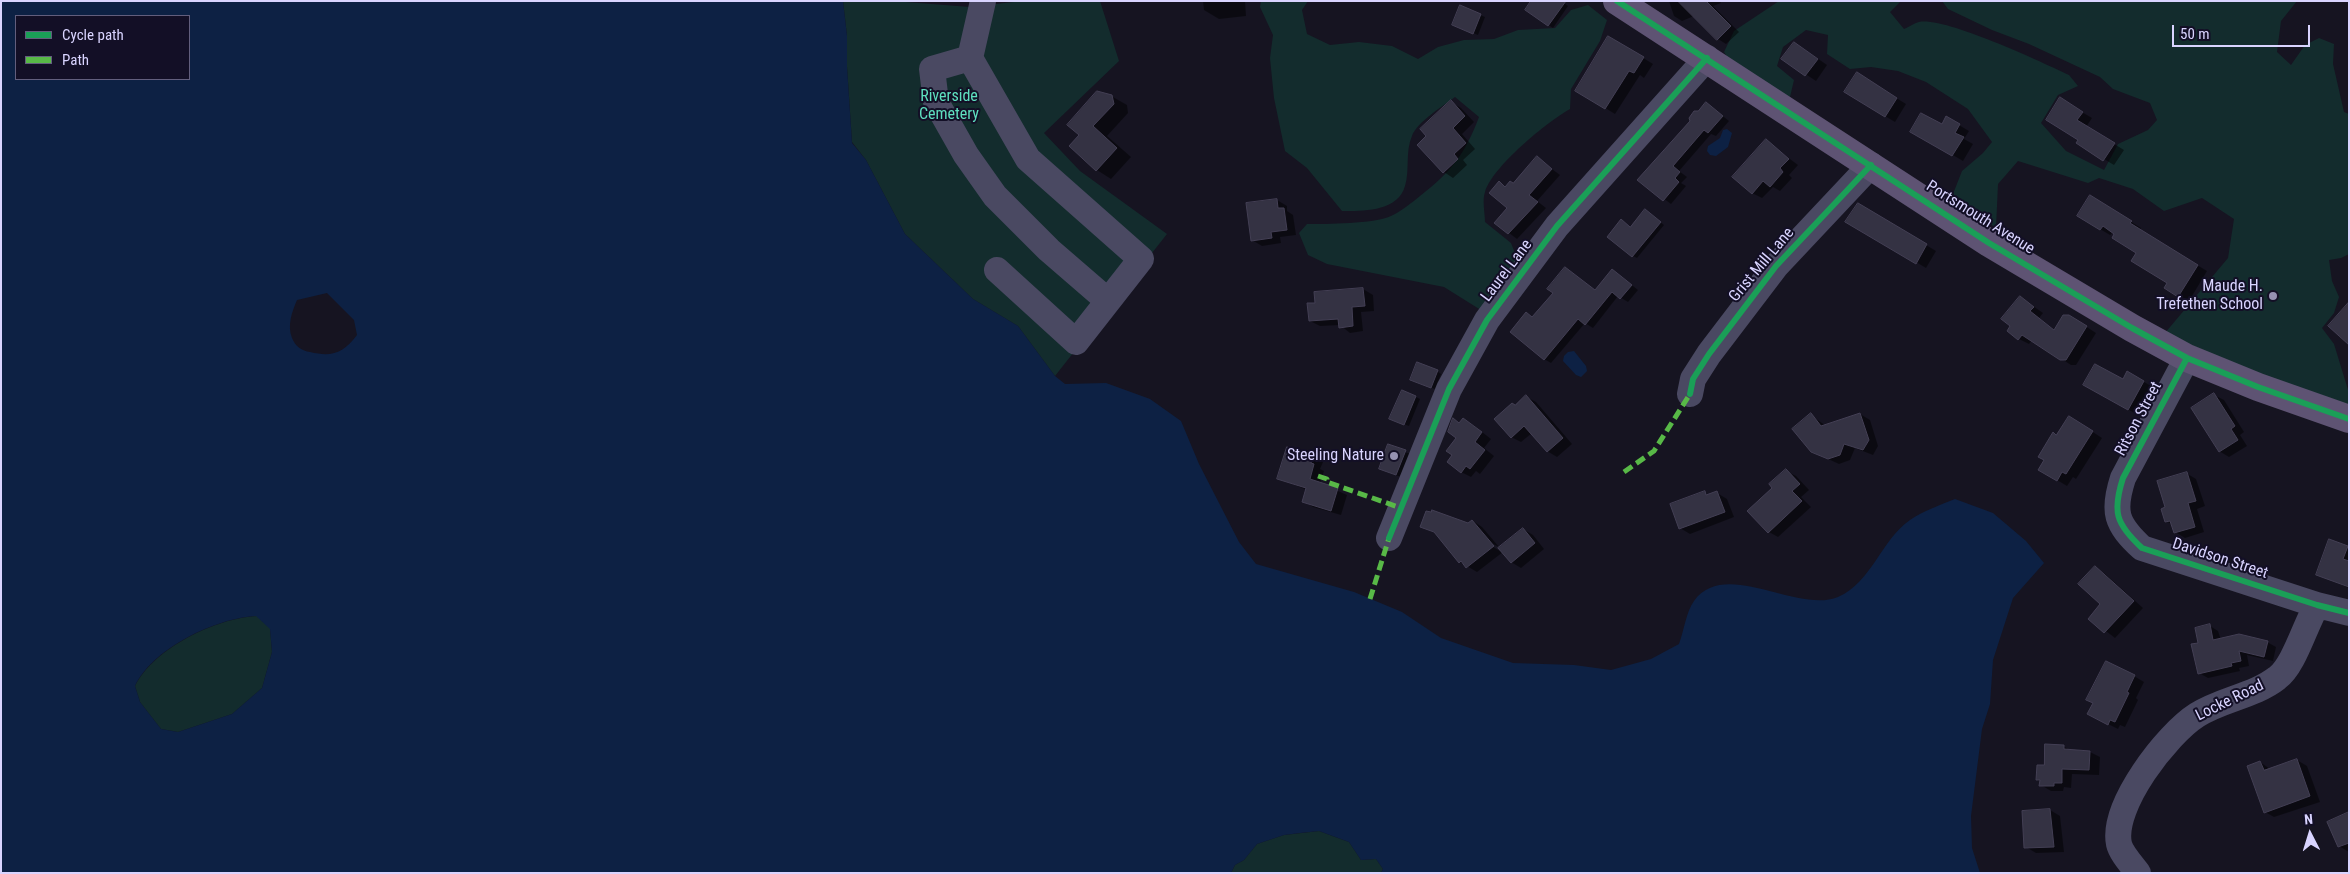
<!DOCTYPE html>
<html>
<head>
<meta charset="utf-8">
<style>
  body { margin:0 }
  #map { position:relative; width:2350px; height:874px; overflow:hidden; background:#161421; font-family:"Roboto Condensed",sans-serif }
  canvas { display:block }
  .frame { position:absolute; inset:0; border:2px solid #d9d4ff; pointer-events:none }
  .legend { position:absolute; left:15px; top:15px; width:175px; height:65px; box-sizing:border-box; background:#130f26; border:1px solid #625e7d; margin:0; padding:6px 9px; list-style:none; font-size:15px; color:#d9d4ff }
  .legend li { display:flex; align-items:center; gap:10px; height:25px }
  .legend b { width:25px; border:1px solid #625e7d }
  .north { position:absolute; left:2285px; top:809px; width:50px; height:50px; -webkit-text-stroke:4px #130f26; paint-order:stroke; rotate:355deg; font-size:14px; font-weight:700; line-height:20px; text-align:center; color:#d9d4ff }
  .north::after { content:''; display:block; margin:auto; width:18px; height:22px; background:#d9d4ff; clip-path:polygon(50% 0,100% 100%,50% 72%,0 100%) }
  .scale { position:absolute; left:2172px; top:25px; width:138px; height:22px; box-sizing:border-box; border:2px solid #d9d4ff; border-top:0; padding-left:6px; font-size:15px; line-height:18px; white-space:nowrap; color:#d9d4ff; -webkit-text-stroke:4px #130f26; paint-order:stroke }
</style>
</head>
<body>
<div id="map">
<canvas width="2350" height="874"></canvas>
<div class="frame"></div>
<ul class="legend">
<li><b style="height:6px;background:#1a9f57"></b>Cycle path</li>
<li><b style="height:6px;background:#58b947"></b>Path</li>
</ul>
<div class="north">N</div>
<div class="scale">50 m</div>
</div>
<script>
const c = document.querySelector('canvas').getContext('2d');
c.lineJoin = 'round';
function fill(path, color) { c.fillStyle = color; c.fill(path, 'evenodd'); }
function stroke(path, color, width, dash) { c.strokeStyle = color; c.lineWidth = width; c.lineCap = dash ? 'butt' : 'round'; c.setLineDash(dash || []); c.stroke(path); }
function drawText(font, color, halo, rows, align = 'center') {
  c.font = font + ' "Roboto Condensed",sans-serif'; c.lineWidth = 4; c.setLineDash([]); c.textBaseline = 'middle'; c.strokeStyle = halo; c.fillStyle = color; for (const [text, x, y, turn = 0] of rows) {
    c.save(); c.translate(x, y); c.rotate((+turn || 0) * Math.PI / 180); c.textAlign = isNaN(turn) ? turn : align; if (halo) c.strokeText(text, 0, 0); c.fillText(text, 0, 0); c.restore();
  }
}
const green = new Path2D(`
  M843,1h50l77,6 52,-6h78l19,60 -75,72 36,38 87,63 -112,142 -37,-50 -45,-27 -68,-65 -39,-74 -14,-18 -5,-75v-31z
  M1261,1h47l-6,9 5,24 23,11 29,-3 33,4 26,13 20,-12 26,-7 30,-1 24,-9 37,-2 16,-18 17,-5 19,15 -7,21 -29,48 -1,20c-23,13 -77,57 -85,83 -3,8 0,21 0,30l26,21 9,23 -36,46 -40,-25 -117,-23 -19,-9 -9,-22 8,-9c20,0 66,0 84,-8 11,-5 20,-13 29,-20 31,-24 45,-42 59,-79l-24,-20c-12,9 -38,25 -43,39 -7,16 -2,34 -7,50 -7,26 -43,25 -63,25l-35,-43 -22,-17 -11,-53 -4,-40 3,-23 -13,-28z
  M1779,1h122l-11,11 14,17c5,-2 10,-6 15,-7 27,-5 122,40 150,53l9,11 -20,9 -17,28 25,28 38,19 14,-26 30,-14 9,-10 -7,-17 -37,-14 -13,-12 -71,-33 -37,-14 -44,-21 -6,-8h355l-16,20 -4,31 14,13 14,-20 14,-7 15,6 -1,20 11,48 5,2v140l-8,4 -12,2 3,21 7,16 -5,16 -12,15 12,16 15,49v14l-87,-30 -97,-44 63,-75 6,-39 -32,-21 -38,13 -31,-22 -34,-11 -11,5 -70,-22 -20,23 -2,44 -25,-18 -18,-16 9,-23 21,-18 9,-11 -24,-33 -42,-27 -28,-11 -27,-4 -21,2 -23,-15 1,-19 -22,-5 -23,17 -6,19 17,14 -4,17 -54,-26 -12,-19 10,-21z
  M257,616l13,12 2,24 -10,36 -30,26 -54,18 -17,-3 -21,-27 -5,-16c19,-38 81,-68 122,-70z
  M1319,831l30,11 12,18 15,-1 7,10 -2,4h-150l4,-8 9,-5 13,-16 27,-9z`);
const water = new Path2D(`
  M1,1h842l4,35v31l5,76 14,17 39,74 68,65 45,27 37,50 10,8 41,-1 44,16 31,22 18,43 40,78 17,22 98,28 48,20 39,26 72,25 61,2 37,5 40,-11 28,-15c5,-13 7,-32 15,-43 31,-43 103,13 144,-4 34,-15 43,-57 72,-77 13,-9 30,-15 45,-21l38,14 33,28 18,22 -31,35 -20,62 -3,44 -8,25 -11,87 1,32 8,25h-599l2,-4 -7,-10 -15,1 -12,-18 -30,-11 -19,2 -16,2 -27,9 -13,16 -9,5 -4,8h-1230zM16,16h173v63h-173zM327,293l27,27 3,15c-14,19 -26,22 -47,17 -8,-1 -15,-6 -18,-14 -5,-13 0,-26 5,-38zM256,616l14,13 2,23 -10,36 -30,26 -54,18 -17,-3 -21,-27 -5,-16c18,-38 81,-68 121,-70z
  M1727,129l5,4 -4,14 -12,9 -6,-1 -3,-4 1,-5 12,-8 3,-8z
  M1574,351l12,15 1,5 -6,6 -5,-2 -13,-14 1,-5 4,-4z`);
const shadow = new Path2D(`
  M1203,1h42l1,15 -27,3 -15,-9z
  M1561,1l7,5 -15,22 -27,-18z
  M1669,1h51l1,2 -8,3 26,26 -13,12 -8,-5 -24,-23 -12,5 -8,-5z
  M1480,15l5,2 -7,18 -20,-8z
  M1609,37l44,27 -9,14 -4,-3 -25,39 -39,-24z
  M1804,49l23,16 -11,16 -33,-22z
  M1867,80l39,24 -11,18 -10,-6z
  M1111,96l16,9 1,8 -21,23 24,21 -20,22 -14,-9 -27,-24z
  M1451,102l10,6 13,14 -12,12 13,15 -12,11 4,5 -14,13 -9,-6 -16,-36z
  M1706,103l23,18 -13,15 -5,-2 -32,37 8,6 -6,6 5,3 -15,18 -32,-24z
  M2070,105l22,13 -6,9 38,23 -10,15 -37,-22 3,-3z
  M1947,118l22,13 -5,8 9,5 -10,17 -51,-30 30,-5z
  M1766,141l32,24 -9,10 3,3 -12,13 -7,-4 -11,11 -10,-5z
  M1537,158l23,17 -23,26 9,7 -29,31 -21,-16 12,-15 -9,-25 7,4 7,-3z
  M1277,200l10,6v5l6,4 3,20 -16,2 1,6 -19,3 -10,-6z
  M2099,202l42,26 -2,2 68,41 -18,30 -23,-13 3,-5 -53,-49 -3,-2 -3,3 -10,-6z
  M1858,204l78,47 -10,17 -79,-47z
  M1649,213l15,12 -27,33 -4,-2 -2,-28z
  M1566,268l30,23 23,-16 19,15 -10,12 -10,-6 -25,32 -8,-5 -34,40 -7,-4 -10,-41 21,-25z
  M1363,289l10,6 1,16 -13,1 2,19 -13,2 -10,-8 -20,1 -10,-5 6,-17z
  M2020,297l23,16 -4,5 16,12 24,-8 17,11 -20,32h-5l-39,-25 -3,4 -10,-5z
  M1437,371l4,3 -6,15 -19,-7z
  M2128,373l25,14 -15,28 -53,-30 38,-4z
  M2214,395l10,5 20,32 -4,3 7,11 -18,11 -10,-6z
  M1416,397l4,2 -11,27 -14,-5z
  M1527,397l9,5 36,42 -15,13 -10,-6 -15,-18 -11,9 -10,-5 4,-30z
  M1860,414l10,6 8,26 -5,9 -18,-7 -5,12 -11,4 -28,-13v-36l15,11z
  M1454,420l6,4 13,1 18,14 -7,9 10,8 -14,18 -4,-3 -5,6 -10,-5 -7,-17 4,-18z
  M2079,423l23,15 -26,41 -3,-2 -6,9 -10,-6v-44z
  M1288,448l25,8 10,6 -3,7 4,2 -4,12 27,12 -6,20 -28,-8 -9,-6 3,-11 -29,-12z
  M1405,452l5,2 -9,23 -16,-6z
  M1786,471l10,5 13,14 -8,7 10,10 -33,30 -9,-5 5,-44z
  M2186,473l10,6 9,27 -8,3 7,23 -19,6 -10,-6 -2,-7 -7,-4 1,-13z
  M1704,493l5,2 8,-2 10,6 7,18 -44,17 -10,-6z
  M1473,521l9,6 17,20 -10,-5 -1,2 12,7v-3l23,-19 10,6 11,14 -23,19 -10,-6 -8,-10 -26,20 -17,-10 -22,-28 -16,-8 46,-1z
  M2347,547l2,1v40l-32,-14z
  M2095,568l10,6 38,34 -28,30 -26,-20 13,-14z
  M2210,626l8,5 3,9 46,2 9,5 -3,14 -26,-6 2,11 -10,2 1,3 -32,7 -9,-5 1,-29z
  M2134,676l10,6 -8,16 2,2 -13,27 -5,-2 -2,4 -20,-10z
  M2063,746l8,5 19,1 10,5 -1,18 -27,-1 -1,14 -7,-1 -1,4h-12l-10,-6v-3l-4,-2z
  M2297,760l10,6 13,36 -46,15 -9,-5 -5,-50 10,7z
  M2050,810l10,6 4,36 -28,1 -10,-6z
  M2349,813v39l-10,-6z`);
const building = new Path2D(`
  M1531,1h35l-18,25 -23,-16z
  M1678,1h28l25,25 -14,14z
  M1460,5l21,9 -8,20 -21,-9z
  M1608,36l36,21 -10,16 -5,-2 -24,38 -30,-18z
  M1794,42l24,17 -13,17 -24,-17z
  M1857,72l40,26 -12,19 -41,-25z
  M1097,91l15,4 2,9 -21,22 24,22 -21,23 -27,-25 10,-11 -12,-10z
  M2060,97l23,15 -6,8 38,23 -12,18 -27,-18 2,-3 -32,-20z
  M1451,100l14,16 -12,12 13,15 -12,11 4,5 -15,14 -26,-28 9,-9 -6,-7z
  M1706,102l17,14 -15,17 -4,-3 -31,36 7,6 -5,6 4,4 -16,19 -26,-21 53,-59 -1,-3 5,-7h4z
  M1921,113l21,11 4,-8 14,8 -5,9 9,4 -12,19 -42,-24z
  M1766,139l23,20 -9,9 3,4 -13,15 -7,-6 -11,13 -20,-17z
  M1537,156l15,13 -23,26 9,7 -30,32 -14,-11 13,-15 -18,-15 10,-12 6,6 5,-6 3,2z
  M2090,195l42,26 -2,2 68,42 -20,32 -14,-9 3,-5 -36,-22 5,-8 -24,-15 2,-4 -11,-8 -3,4 -23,-14z
  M1277,199l1,9h6l3,22 -16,2 1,6 -21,3 -5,-38z
  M1858,203l69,41 -11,20 -71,-42z
  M1645,209l16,13 -29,35 -25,-20 14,-18 9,8z
  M1565,267l30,23 17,-21 20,16 -12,14 -8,-7 -27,33 -7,-6 -34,41 -34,-28 16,-20 6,5 21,-24 -6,-4z
  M1363,288l2,18 -13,1 1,19 -14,2 -1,-9 -29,2 -2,-18h8l-1,-11z
  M2020,296l14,11 -4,4 24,19 9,-15h6l18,11 -21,34h-6l-38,-25 -4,5 -11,-9 3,-5 -9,-7z
  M2349,302v43l-21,-19z
  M1417,362l21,8 -7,18 -21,-8z
  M2095,364l28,15 4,-8 17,10 -16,29 -45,-25z
  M1402,390l14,6 -12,29 -15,-6z
  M2214,393l21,33 -4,3 7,11 -19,12 -28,-44z
  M1526,395l37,43 -16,14 -23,-26 -13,12 -17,-19 18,-16 3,2z
  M1811,413l10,13 39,-13 9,27 -6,10 -19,-6 -4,11 -12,4 -17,-7 -19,-23z
  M2069,416l24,15 -27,43 -4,-2 -5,9 -19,-11 6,-10 -6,-3 15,-25 3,3z
  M1453,418l6,5 4,-5 19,14 -7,10 10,8 -15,19 -4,-3 -5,7 -14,-11 5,-7 -6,-4 10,-13 -8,-6z
  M1388,444l18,6 -10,25 -17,-6z
  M1287,447l26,8 -2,8 3,1 -4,15 28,9 -7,23 -29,-9 4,-14 -29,-9z
  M1786,469l14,15 -8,7 10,10 -34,32 -21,-22 25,-23 -3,-4z
  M2187,472l9,29 -8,2 7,24 -21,6 -4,-12 -5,1 -4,-13 4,-2 -8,-26z
  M1705,491l1,4 11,-4 8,21 -46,17 -9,-25z
  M1432,510l36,13 4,-3 22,26 -28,22 -5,-7 -2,2 -25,-31 -14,-5 6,-16 5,1z
  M1523,528l12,15 -24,20 -13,-15z
  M2329,539l19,7 -5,13 6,2v26l-33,-12z
  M2095,566l39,35 -30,32 -16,-14 12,-15 -22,-20z
  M2210,624l3,16 26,-6 29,7 -4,16 -25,-6 2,10 -10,2 1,3 -34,8 -7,-30 7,-1 -3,-15z
  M2106,661l29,14 -8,17 2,1 -14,29 -5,-2 -2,5 -21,-11 6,-11 -7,-3z
  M2045,744l19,1v4l26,2 -1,19 -27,-1v14h-8v3h-15l1,-6h-4l1,-15h7z
  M2297,759l13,37 -46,17 -17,-47 13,-5 4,9z
  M2050,809l4,38 -30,1 -2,-37z
  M2349,812v31l-11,4 -11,-25z`);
const minor = new Path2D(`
  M983,1l-13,57 58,101 113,100 -65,83 -79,-72
  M970,58l-38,11 4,33 30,53 29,41 54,54 59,51
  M2187,358l-64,120c-11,34 -7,46 19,70l175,57 32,8
  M1690,394l3,-15 16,-25 67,-88 95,-101
  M1389,538l60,-149 38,-69 70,-94 150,-168
  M2138,873c-6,-8 -17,-20 -19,-29 -8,-38 48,-110 78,-129 25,-16 57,-19 80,-37 17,-12 28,-53 40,-73`);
const major = new Path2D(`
  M1617,1l372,242 143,85 55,30 71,29 91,32`);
const quiet = new Path2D(`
  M1624,472l30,-21 36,-57
  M1318,476l9,3v3l74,26
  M1370,599l19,-61`);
const cycleway = new Path2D(`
  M1617,1l372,242 143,85 55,30 71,29 91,32
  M2187,358l-64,120c-11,34 -7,46 19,70l175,57 32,8
  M1690,394l3,-15 16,-25 67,-88 95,-101
  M1389,538l60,-149 38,-69 70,-94 150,-168`);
const markers = [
  [2273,296,5,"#9591b1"],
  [1394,456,5,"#9591b1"]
];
const parkNames = [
  ["Riverside",949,97],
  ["Cemetery",949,115]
];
const streetNames = [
  ["Portsmouth Avenue",1980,218,32],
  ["Grist Mill Lane",1762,265,-50],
  ["Laurel Lane",1507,271,-53],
  ["Ritson Street",2139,419,-62],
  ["Davidson Street",2220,559,18],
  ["Locke Road",2230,701,-26]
];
const poiNames = [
  ["Maude H.",2263,287],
  ["Trefethen School",2263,305],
  ["Steeling Nature",1384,456]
];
fill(green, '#132c2d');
fill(water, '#0d2144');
fill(shadow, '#0007');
fill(building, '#343243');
stroke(building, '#433f54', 1);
stroke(minor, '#4a4962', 26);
stroke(major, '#5e5373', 28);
stroke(quiet, '#58b947', 5, [10, 5]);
stroke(cycleway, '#1a9f57', 6);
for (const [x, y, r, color] of markers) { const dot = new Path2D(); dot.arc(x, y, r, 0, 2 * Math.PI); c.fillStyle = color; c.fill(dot); stroke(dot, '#130f26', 2); }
drawText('16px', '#5fe0c0', '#130f26', parkNames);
drawText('16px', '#d9d4ff', '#130f26', streetNames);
drawText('16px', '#d9d4ff', '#130f26', poiNames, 'right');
</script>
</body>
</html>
